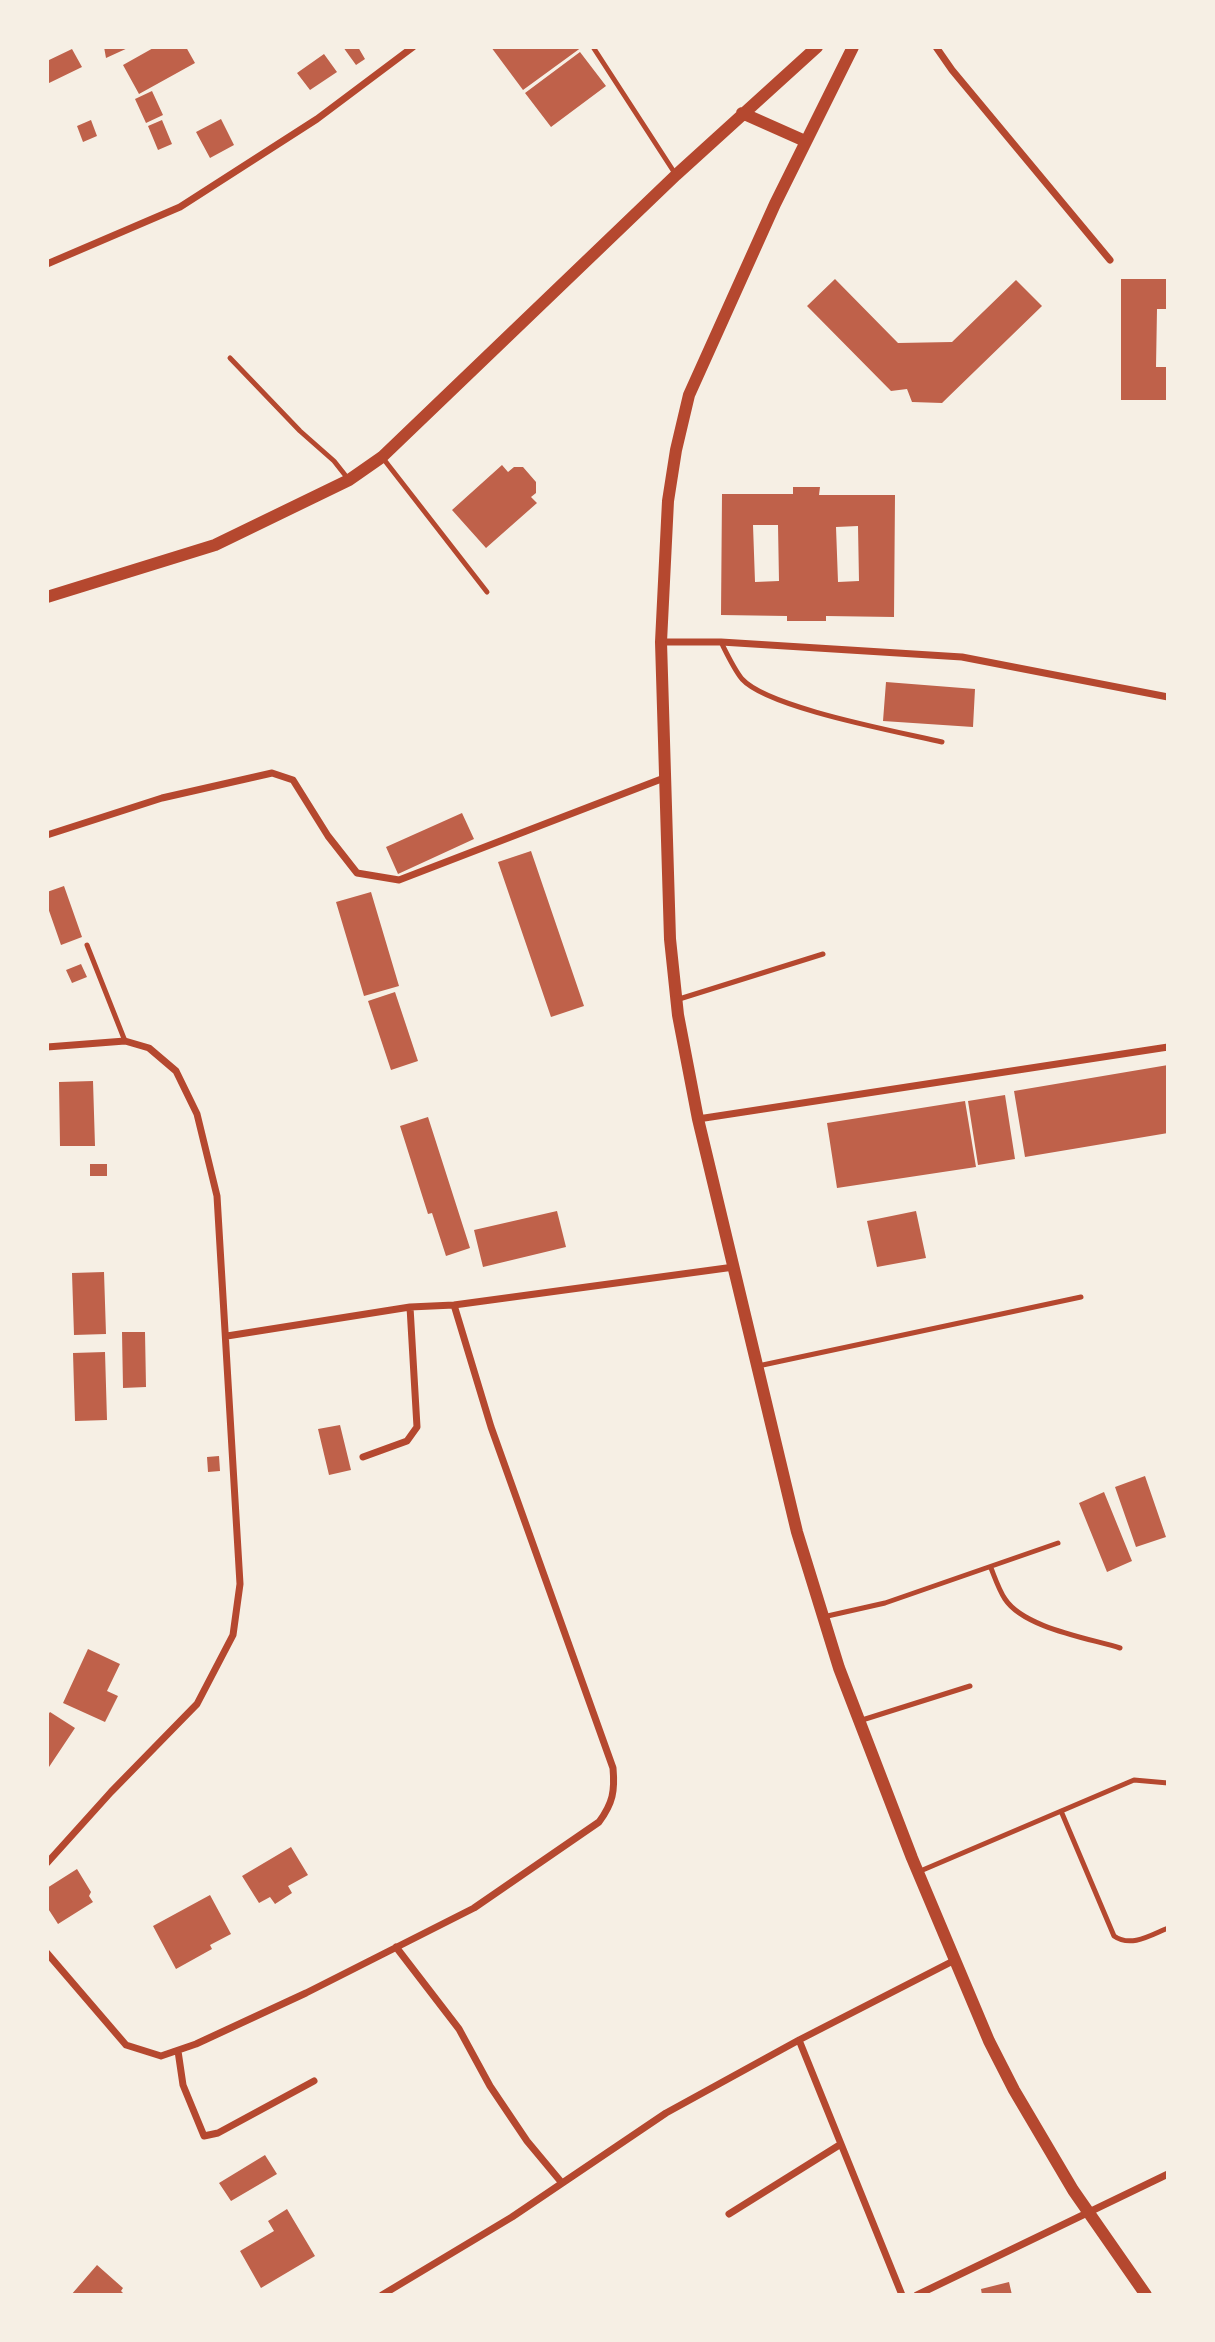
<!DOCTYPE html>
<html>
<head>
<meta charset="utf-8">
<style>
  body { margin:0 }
  #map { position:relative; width:1215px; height:2342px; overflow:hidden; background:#f6efe4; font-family:"Source Sans 3",sans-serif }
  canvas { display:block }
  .frame { position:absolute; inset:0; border:49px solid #f6efe4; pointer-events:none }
</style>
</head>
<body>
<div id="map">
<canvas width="1215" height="2342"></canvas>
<div class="frame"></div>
</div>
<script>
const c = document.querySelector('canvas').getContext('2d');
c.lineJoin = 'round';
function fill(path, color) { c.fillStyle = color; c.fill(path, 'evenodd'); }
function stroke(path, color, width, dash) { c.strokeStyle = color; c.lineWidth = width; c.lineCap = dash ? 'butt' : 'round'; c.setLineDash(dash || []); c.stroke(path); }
const building = new Path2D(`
  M104,47h26l-24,11z
  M155,47h31l9,16 -56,31 -16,-29z
  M343,47h15l7,12 -9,6z
  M491,47h91l-59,43z
  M72,49l10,18 -35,17v-23z
  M580,52l26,34 -55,41 -26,-34z
  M324,54l13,18 -27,18 -13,-17z
  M152,91l11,24 -17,8 -11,-24z
  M221,119l13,26 -24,13 -14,-26z
  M91,120l6,16 -14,6 -6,-16z
  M162,120l10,24 -14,6 -10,-24z
  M835,279l63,64 54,-1 64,-62 26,26 -100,97 -30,-1 -5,-13 -16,2 -84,-85z
  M1121,279h47v30h-11l-1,58h12v33h-47z
  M502,465l6,7 6,-5h9l13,15v11l-5,4 6,6 -51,45 -34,-38z
  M793,487h27l-1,8h76l-1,122 -68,-1v5h-39v-5l-66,-1 1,-121h71zM753,525h25l1,56 -24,1zM858,526l1,55 -21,1 -2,-55z
  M886,682l89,7 -2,38 -90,-6z
  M462,813l12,26 -76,35 -12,-27z
  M531,851l53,155 -33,11 -53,-155z
  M64,886l18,51 -21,8 -14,-40v-13z
  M371,892l28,94 -35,10 -28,-94z
  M81,964l6,13 -15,6 -6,-13z
  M395,992l23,69 -27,9 -23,-69z
  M1168,1065v68l-143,24 -11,-66z
  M93,1081l2,65h-35l-1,-64z
  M1005,1095l10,64 -37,6 -10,-64z
  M965,1101l11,66 -139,21 -10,-65z
  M428,1117l42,131 -24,8 -14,-43 -4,1 -28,-88z
  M90,1164h17v12h-17z
  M557,1211l9,36 -83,20 -9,-37z
  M916,1211l10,47 -49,9 -10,-46z
  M104,1272l2,62 -32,1 -2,-62z
  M122,1332h23l1,55 -23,1z
  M105,1352l2,68 -32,1 -2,-68z
  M340,1425l11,45 -22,5 -11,-46z
  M219,1456l1,15 -12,1 -1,-15z
  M1145,1476l21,61 -30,10 -21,-60z
  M1104,1492l28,69 -25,11 -28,-69z
  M88,1649l32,15 -13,27 11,5 -13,26 -42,-19z
  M50,1712l25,16 -28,42v-54z
  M291,1847l17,28 -20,11 4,7 -17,11 -5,-7 -11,6 -17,-27z
  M77,1869l14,23 -2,4 4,6 -35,22 -11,-17v-19z
  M210,1895l21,39 -21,11 2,4 -36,20 -23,-43z
  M265,2155l12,19 -46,27 -12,-18z
  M287,2209l28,47 -54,32 -21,-37 34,-20 -6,-10z
  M97,2265l26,23 -2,3 4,4h-54z
  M1009,2282l3,13h-30l-1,-6z`);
const service = new Path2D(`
  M593,47l83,128
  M230,358l70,73 34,30 15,19
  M382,457l105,135
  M721,642c6,12 13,27 21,37 26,29 158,53 200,63
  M87,945l38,96
  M676,1000l147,-46
  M758,1366l323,-69
  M991,1568c4,10 8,22 14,31 19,29 83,39 115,49
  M823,1617l62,-14 173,-60
  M859,1721l111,-35
  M1061,1811l53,125c17,12 37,-1 54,-8
  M918,1872l216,-92 34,3`);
const minor = new Path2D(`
  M936,47l16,23 158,190
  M47,264l133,-57 137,-88 96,-72
  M661,642h60l241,15 206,40
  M47,835l115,-37 110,-25 21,7 35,56 29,37 42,7 265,-102
  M47,1047l78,-6 24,7 27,23 21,43 20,82 23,388 -7,51 -36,69 -86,88 -64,71
  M698,1119l470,-72
  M227,1336l183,-29 44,-2 280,-38
  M363,1457l44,-16 10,-14 -7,-120
  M396,1947l63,82 31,57 37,55 35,42
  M47,1953l79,92 35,11 35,-12 110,-51 168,-85 125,-86c14,-19 16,-31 14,-54l-122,-341 -37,-122
  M799,2040l103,255
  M178,2051l5,34 21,51 14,-3 96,-52
  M729,2214l112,-70
  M382,2295l130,-78 154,-104 133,-73 156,-80
  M917,2295l251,-121`);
const tertiary = new Path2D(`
  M853,47l-78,157 -86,191 -13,55 -8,51 -7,141 9,297 8,76 20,104 99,413 42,136 73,190 77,183 25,49 59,100 73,105
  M742,113l63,28
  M47,597l168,-52 134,-65 33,-23 294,-282 141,-128`);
fill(building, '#bf614a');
stroke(service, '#b5482f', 5);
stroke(minor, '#b5482f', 7);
stroke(tertiary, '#b5482f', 12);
</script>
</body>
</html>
